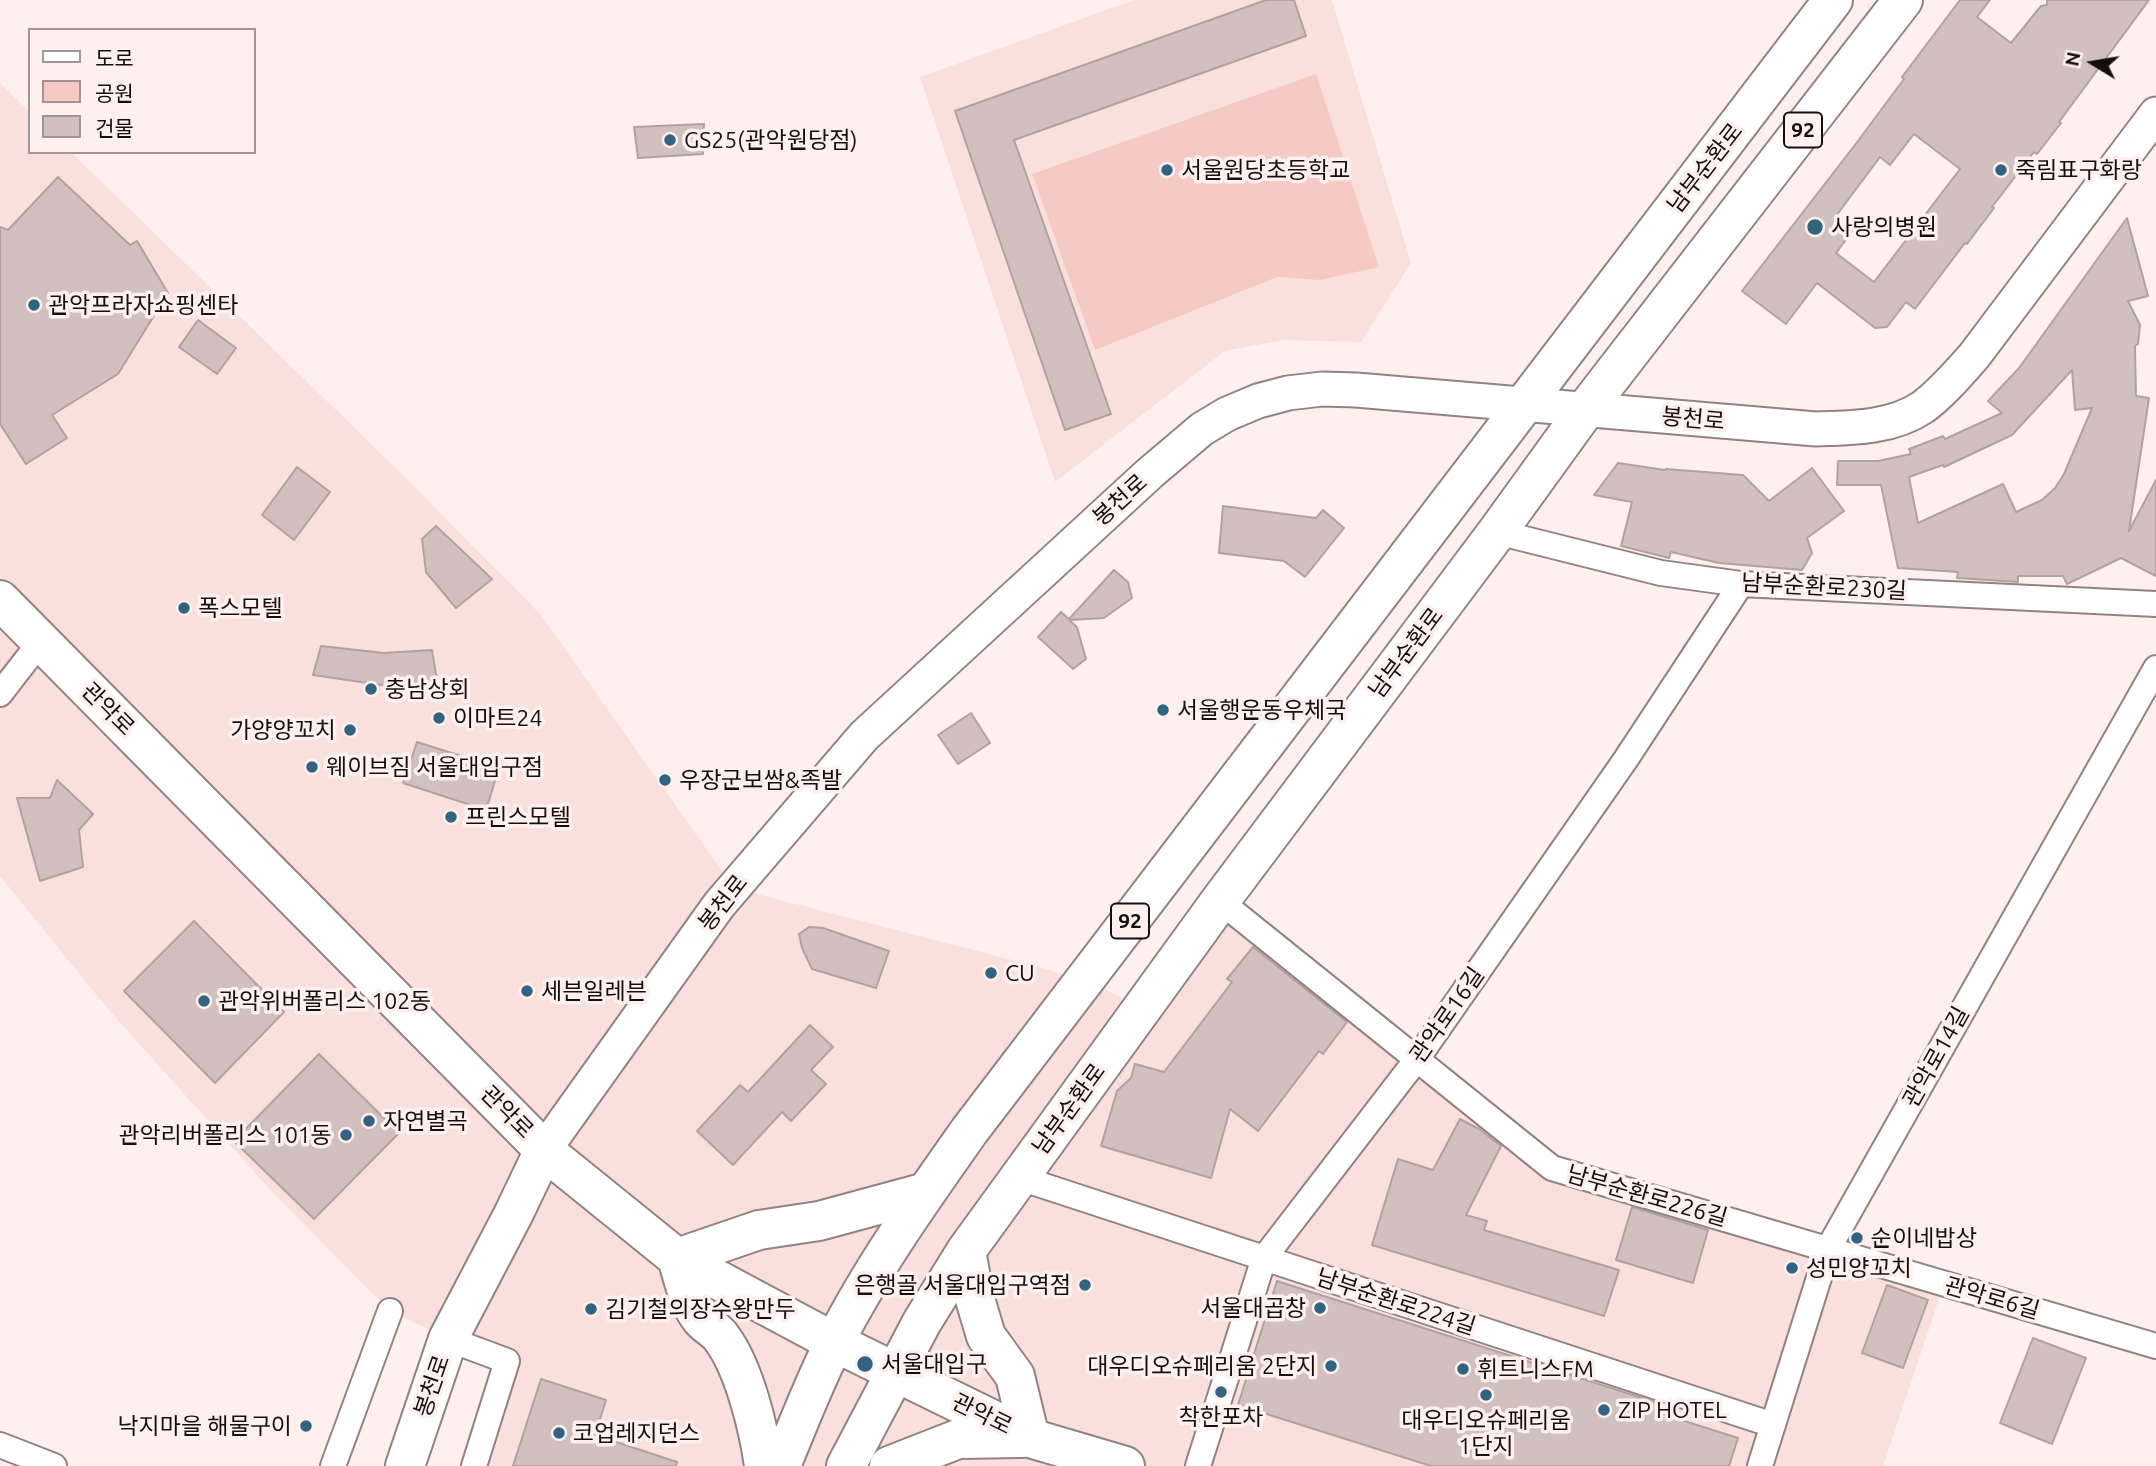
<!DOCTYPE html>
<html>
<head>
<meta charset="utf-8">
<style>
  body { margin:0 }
  #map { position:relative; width:2156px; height:1466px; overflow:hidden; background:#fef0ee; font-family:Ubuntu,"Noto Sans KR",sans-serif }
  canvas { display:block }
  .legend { position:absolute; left:28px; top:28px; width:228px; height:126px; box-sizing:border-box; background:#fef0ee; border:2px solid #a19695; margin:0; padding:9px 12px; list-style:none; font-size:21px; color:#150f0f }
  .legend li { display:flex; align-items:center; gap:14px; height:35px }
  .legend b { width:35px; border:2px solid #a19695 }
  .north { position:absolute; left:2058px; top:28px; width:70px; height:70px; -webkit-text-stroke:5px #fef0ee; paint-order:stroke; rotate:281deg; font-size:19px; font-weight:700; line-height:28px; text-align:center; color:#150f0f }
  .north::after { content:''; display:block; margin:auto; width:24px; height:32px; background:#150f0f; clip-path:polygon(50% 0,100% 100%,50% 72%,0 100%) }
</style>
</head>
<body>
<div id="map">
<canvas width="2156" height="1466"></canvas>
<ul class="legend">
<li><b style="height:9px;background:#fff"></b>도로</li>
<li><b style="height:19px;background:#f6cac4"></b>공원</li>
<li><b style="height:19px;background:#d1c0bd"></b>건물</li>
</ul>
<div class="north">N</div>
</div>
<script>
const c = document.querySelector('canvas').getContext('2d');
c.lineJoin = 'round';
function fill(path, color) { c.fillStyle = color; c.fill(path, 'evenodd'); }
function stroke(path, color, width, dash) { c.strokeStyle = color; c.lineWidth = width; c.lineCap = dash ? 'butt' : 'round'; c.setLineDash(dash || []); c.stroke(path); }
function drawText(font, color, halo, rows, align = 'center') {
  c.font = font + ' Ubuntu,"Noto Sans KR",sans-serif'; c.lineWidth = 7; c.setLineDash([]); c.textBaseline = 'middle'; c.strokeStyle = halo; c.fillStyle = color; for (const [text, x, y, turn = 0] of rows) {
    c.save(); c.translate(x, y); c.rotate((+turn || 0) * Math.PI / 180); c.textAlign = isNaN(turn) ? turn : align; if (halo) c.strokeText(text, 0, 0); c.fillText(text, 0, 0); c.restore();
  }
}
const built = new Path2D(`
  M1134,0h198l79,263 -50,79 -78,-2 -58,11 -170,131 -135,-405z
  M0,83l30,29v40h41l334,325 136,138 193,273 309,80 42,13 58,26 77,-106 332,267 392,116 -61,182h-1409l33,-105 -59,-22 -58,-28 -117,-118 -166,-185 -107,-132z`);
const green = new Path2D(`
  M1316,74l63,193 -59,13 -43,-3 -182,73 -63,-176z`);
const building = new Path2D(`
  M1266,0h28l12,36 -292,104 97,274 -46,16 -110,-319z
  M1960,0h30l-13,17 34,26 30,-37 6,-1v-5h102l-90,122 2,1 -24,31 -3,-2 -42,55 2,1 -27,36 -2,-1 -50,66 -9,-7 -19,25 -12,1 -58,-45 -31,41 -44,-33 116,-150 46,-62 -2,-2zM1914,134l46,35 -86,113 -38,-29 18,-24 -18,-13 44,-59 10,8z
  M704,124l-1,30 -65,4 -4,-31z
  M58,177l72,68 7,-4 31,52 -50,81 -66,41 15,23 -41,26 -26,-40v-197l8,3z
  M2127,218l21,78 -20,5 12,24 -2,19 -3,2 1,50 13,2 -20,133 27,-51v96l-35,-18 -54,26 -4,-8h-45v6l-61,-4 1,-6 -60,-4 -17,-83h-44l1,-24h40l33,-7 -2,-5 34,-13 2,3 57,-26 -14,-12 31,-33zM2072,370l3,40 17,-2 -28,66 -9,14 -13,12 -26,12 -13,-28 -85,39 -9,-46 34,-12 1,2 68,-32z
  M198,320l38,28 -19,26 -38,-27z
  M1618,463l47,7 1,-1 77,6 26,26 43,-33 32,43 -37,27 5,15 -10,17 -83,-7 -48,-11 -2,6 -48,-12 11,-44 -38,-7z
  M297,467l33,25 -36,48 -32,-25z
  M1223,506l93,12 7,-8 21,18 -39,49 -21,-16 -65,-8z
  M436,526l56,53 -36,29 -30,-36 -4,-33z
  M1114,570l14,12 4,16 -28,20 -35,2 8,7 9,32 -13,10 -35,-32 23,-25 8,7z
  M321,646l63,7 48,-3 5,31 -49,5 -75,-11z
  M971,713l19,30 -32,21 -20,-29z
  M417,742l82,26 -13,42 -83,-27z
  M57,780l36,34 -14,16 4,37 -43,14 -23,-83h33z
  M194,921l90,91 -69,71 -91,-92z
  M809,927l14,1 66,23 -13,37 -64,-19 -10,-21 -3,-14z
  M1253,947l94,75 -24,32 -4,-3 -61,80 -28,-22 -19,69 -110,-32 16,-55 14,-13 4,-14 29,8 68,-90 -5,-3z
  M810,1025l23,22 -22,23 15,14 -35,37 -9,-9 -49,53 -36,-34 43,-46 8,7z
  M319,1054l80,79 -85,86 -80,-78z
  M1460,1119l19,10 22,17 -35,69 21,6 -3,9 135,40 -15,46 -232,-71 26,-86 35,11z
  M1632,1207l76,23 -15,53 -77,-23z
  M1277,1281l384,123 -2,9 79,25 -9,28h-298l-193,-61z
  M1887,1285l41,15 -25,68 -41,-15z
  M2033,1338l53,20 -34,86 -52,-21z
  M541,1379l65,21 -11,35 82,27 -1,4h-163z`);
const street = new Path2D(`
  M1497,532l164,41 80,11 415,20
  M0,694l41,-53
  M1220,901l332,267 604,178
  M1020,1178l753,247
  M448,1339l59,22 -33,105
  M0,1445l54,21
  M333,1466l57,-155
  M1198,1466l66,-208 153,-199 209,-300 115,-175
  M1760,1466l68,-217 328,-581`);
const secondary = new Path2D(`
  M544,1150l175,-245 145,-169 286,-263 52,-44 25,-15 31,-13 30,-8 34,-4 34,1 460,39c36,-1 76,-1 107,-22 19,-14 35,-33 51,-51l182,-242`);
const primary = new Path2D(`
  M0,600l546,552 131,106 157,84 196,96 95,28
  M966,1251l9,48 11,37 29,40 15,62
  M677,1258l82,-28 60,-9 107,-29
  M677,1258c6,19 11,45 24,61 6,7 15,11 20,18 23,30 38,92 43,129
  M405,1466l43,-127 66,-126 30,-63
  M781,1466c17,-42 33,-83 53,-123 38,-75 88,-145 136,-213l863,-1130
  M846,1466l76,-144 44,-71 254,-350 277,-369 89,-123 317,-409
  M889,1466l69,-27 64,-1`);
const markers = [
  [670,140,7,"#326381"],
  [1167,170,7,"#326381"],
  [2001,170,7,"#326381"],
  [1815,227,9,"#326381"],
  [34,305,7,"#326381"],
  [184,608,7,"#326381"],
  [371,689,7,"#326381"],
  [1163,710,7,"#326381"],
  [439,718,7,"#326381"],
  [350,730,7,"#326381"],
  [312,767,7,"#326381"],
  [665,780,7,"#326381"],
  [451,817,7,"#326381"],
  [991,973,7,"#326381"],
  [527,991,7,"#326381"],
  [204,1001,7,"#326381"],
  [369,1121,7,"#326381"],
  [346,1135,7,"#326381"],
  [1857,1238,7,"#326381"],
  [1792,1268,7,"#326381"],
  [1085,1285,7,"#326381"],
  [1320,1308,7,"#326381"],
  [591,1309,7,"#326381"],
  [865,1364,9,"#326381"],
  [1331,1366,7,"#326381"],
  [1463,1369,7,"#326381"],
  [1221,1392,7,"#326381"],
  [1486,1395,7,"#326381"],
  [1604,1410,7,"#326381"],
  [306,1426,7,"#326381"],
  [559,1433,7,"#326381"]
];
const shields = [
  [1803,130,38],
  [1130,921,38]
];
const shieldNames = [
  ["92",1803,130],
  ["92",1130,921]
];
const poiNames = [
  ["GS25(관악원당점)",684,140],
  ["서울원당초등학교",1181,170],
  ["죽림표구화랑",2015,170],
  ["사랑의병원",1831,227],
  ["관악프라자쇼핑센타",48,305],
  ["폭스모텔",198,608],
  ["충남상회",385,689],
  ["서울행운동우체국",1177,710],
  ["이마트24",453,718],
  ["가양양꼬치",336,730,"right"],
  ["웨이브짐 서울대입구점",326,767],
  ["우장군보쌈&족발",679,780],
  ["프린스모텔",465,817],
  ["CU",1005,973],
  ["세븐일레븐",541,991],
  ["관악위버폴리스 102동",218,1001],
  ["자연별곡",383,1121],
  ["관악리버폴리스 101동",332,1135,"right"],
  ["순이네밥상",1871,1238],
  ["성민양꼬치",1806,1268],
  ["은행골 서울대입구역점",1071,1285,"right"],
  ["서울대곱창",1306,1308,"right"],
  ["김기철의장수왕만두",605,1309],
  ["서울대입구",881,1364],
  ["대우디오슈페리움 2단지",1317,1366,"right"],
  ["휘트니스FM",1477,1369],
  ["ZIP HOTEL",1618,1410],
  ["착한포차",1221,1417,"center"],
  ["대우디오슈페리움",1486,1420,"center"],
  ["1단지",1486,1446,"center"],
  ["낙지마을 해물구이",292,1426,"right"],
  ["코업레지던스",573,1433]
];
const streetNames = [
  ["남부순환로",1705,168,-52],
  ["봉천로",1693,419,5],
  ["봉천로",1120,500,-42],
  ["남부순환로230길",1824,587,3],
  ["남부순환로",1406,653,-53],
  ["관악로",108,709,45],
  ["봉천로",723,903,-52],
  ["관악로16길",1447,1015,-55],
  ["관악로14길",1936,1057,-61],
  ["남부순환로",1069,1109,-54],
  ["관악로",507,1112,45],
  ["남부순환로226길",1647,1196,16],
  ["관악로6길",1992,1298,16],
  ["남부순환로224길",1396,1302,18],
  ["봉천로",432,1386,-71],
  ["관악로",982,1414,26]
];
fill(built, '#fae0dc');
fill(green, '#f6cac4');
fill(building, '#d1c0bd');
stroke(building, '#b1a19f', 2);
stroke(street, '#928280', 28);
stroke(secondary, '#928280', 37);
stroke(primary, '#928280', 42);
stroke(street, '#fff', 24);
stroke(secondary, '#fff', 33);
stroke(primary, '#fff', 38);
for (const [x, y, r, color] of markers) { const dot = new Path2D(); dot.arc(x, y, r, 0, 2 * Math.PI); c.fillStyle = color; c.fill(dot); stroke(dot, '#fef0ee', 2.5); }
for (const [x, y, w] of shields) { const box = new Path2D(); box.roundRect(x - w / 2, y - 17.5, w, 35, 5); c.fillStyle = '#fef0ee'; c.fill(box); stroke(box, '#150f0f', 2); }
drawText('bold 21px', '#150f0f', null, shieldNames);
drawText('23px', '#150f0f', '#fef0ee', poiNames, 'left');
drawText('23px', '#150f0f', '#fef0ee', streetNames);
</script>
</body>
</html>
